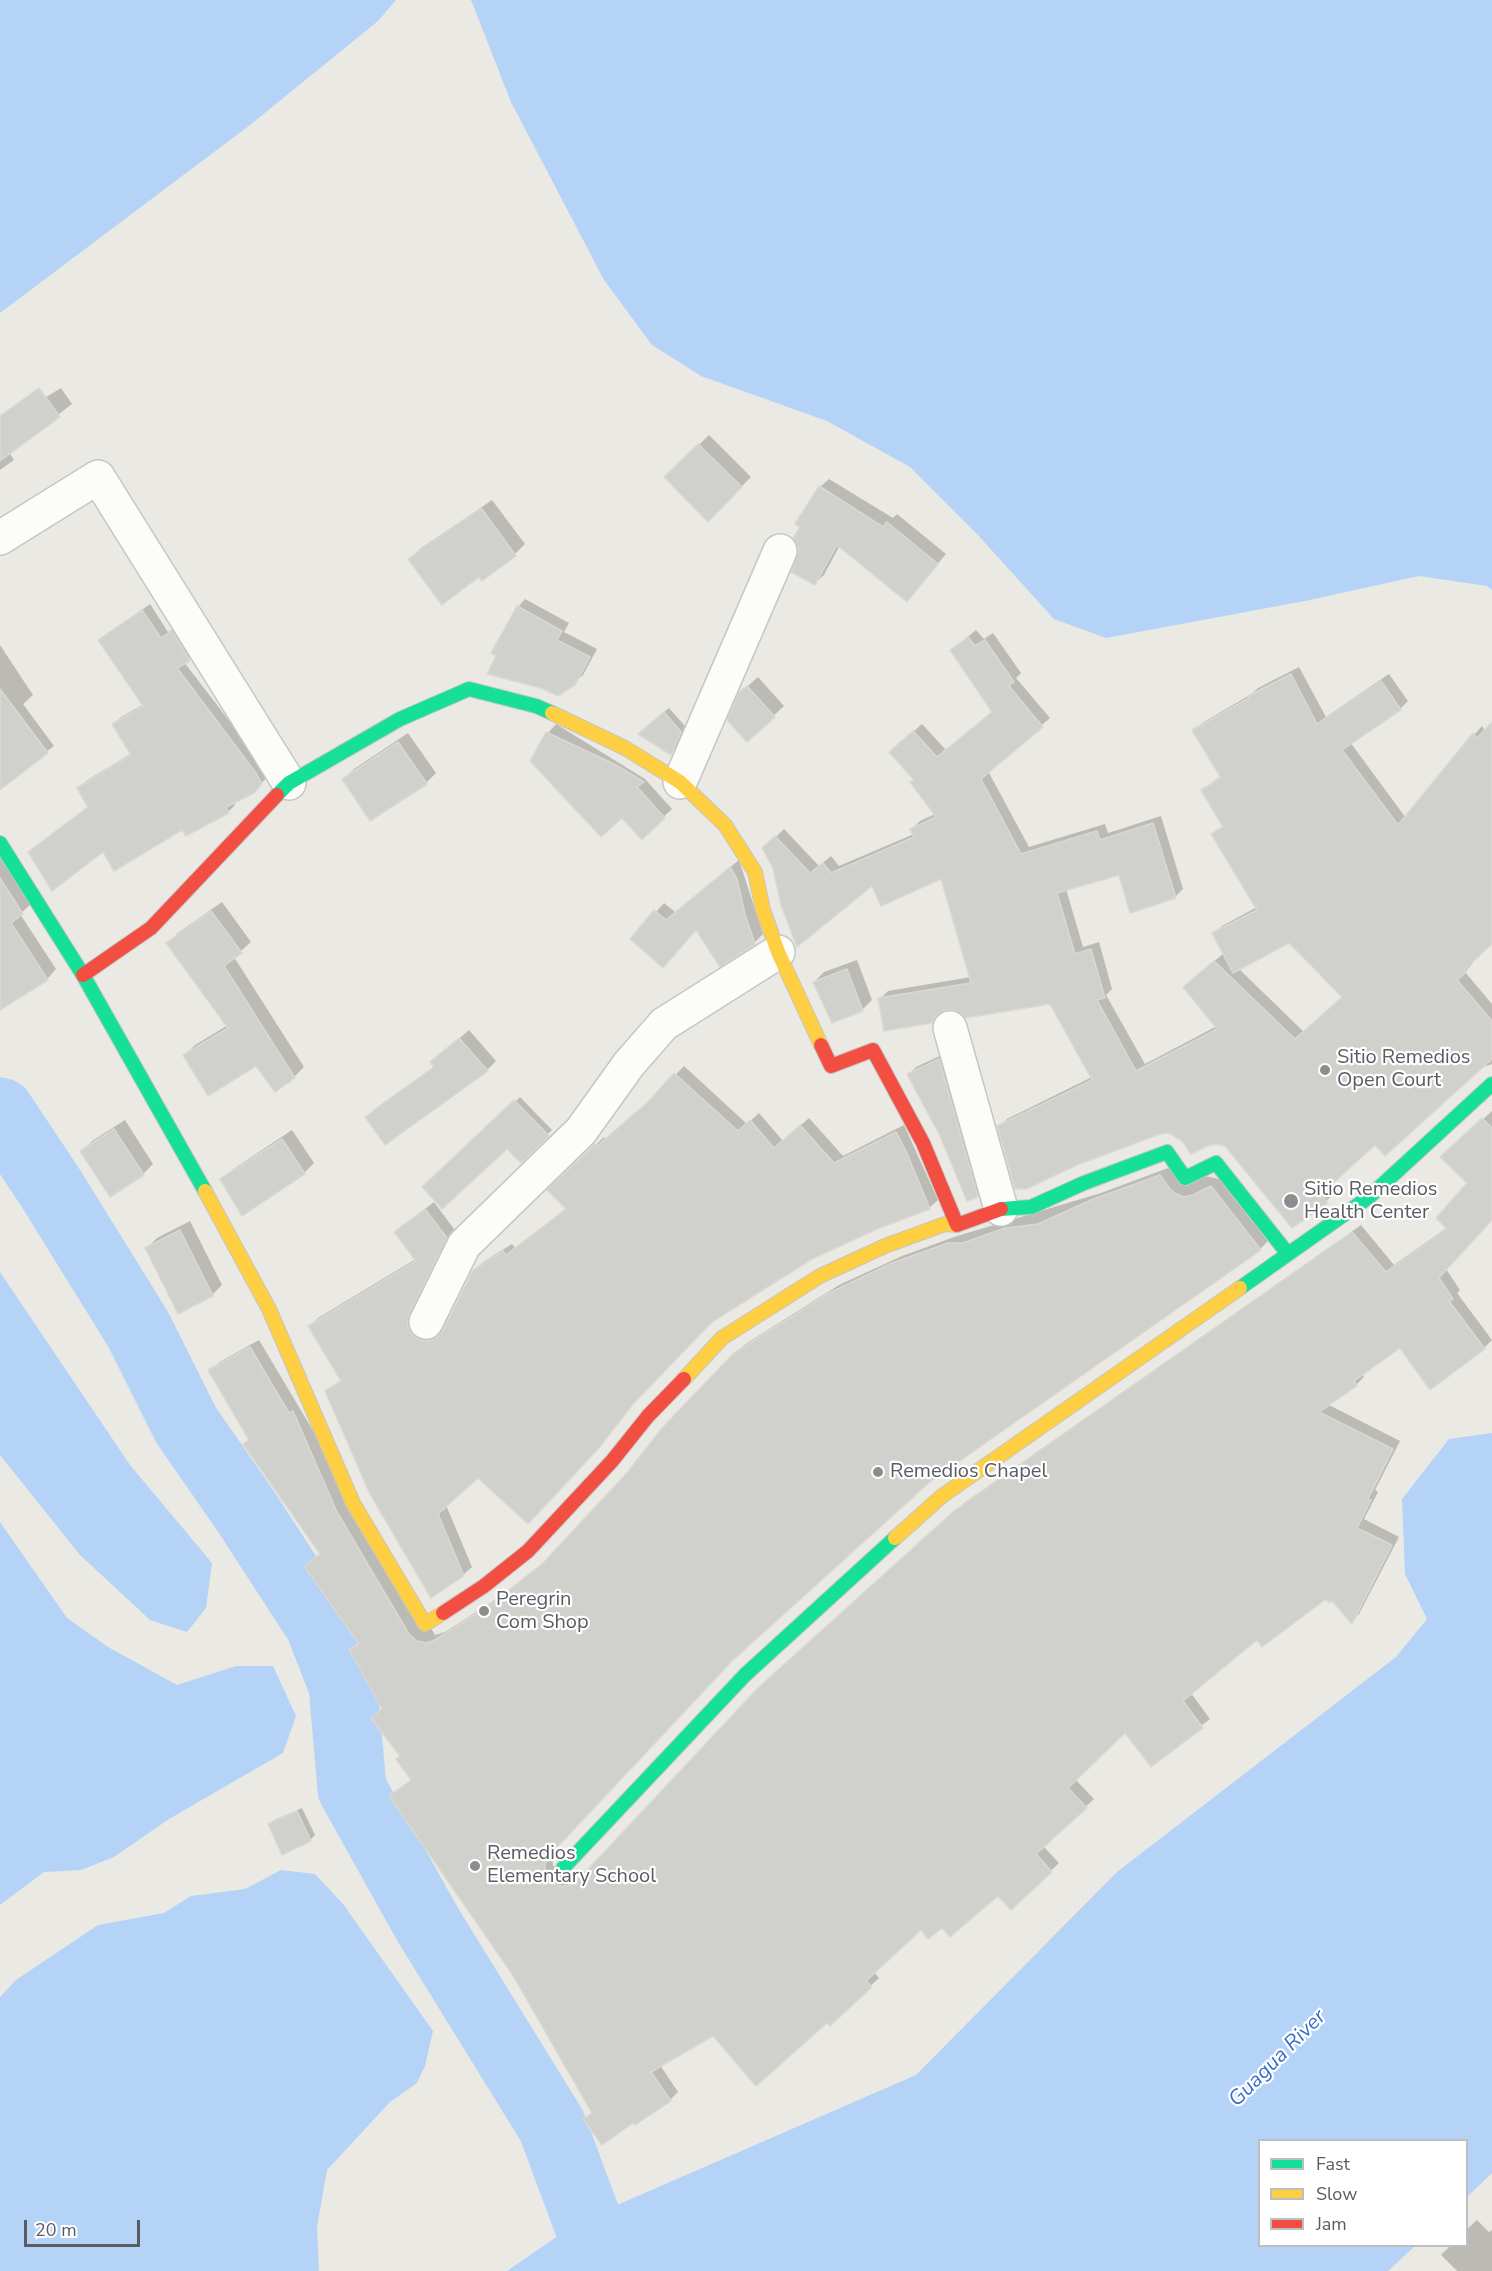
<!DOCTYPE html>
<html>
<head>
<meta charset="utf-8">
<style>
  body { margin:0 }
  #map { position:relative; width:1492px; height:2271px; overflow:hidden; background:#eae9e3; font-family:"Nunito Sans",sans-serif }
  canvas { display:block }
  .legend { position:absolute; left:1258px; top:2139px; width:210px; height:108px; box-sizing:border-box; background:#fff; border:2px solid #bdbec0; margin:0; padding:8px 10px; list-style:none; font-size:18px; color:#595c62 }
  .legend li { display:flex; align-items:center; gap:12px; height:30px }
  .legend b { width:30px; border:2px solid #bdbec0 }
  .scale { position:absolute; left:24px; top:2220px; width:116px; height:27px; box-sizing:border-box; border:3px solid #595c62; border-top:0; padding-left:8px; font-size:18px; line-height:21px; white-space:nowrap; color:#595c62; -webkit-text-stroke:4px #fff; paint-order:stroke }
</style>
</head>
<body>
<div id="map">
<canvas width="1492" height="2271"></canvas>
<ul class="legend">
<li><b style="height:8px;background:#16e098"></b>Fast</li>
<li><b style="height:8px;background:#ffcf43"></b>Slow</li>
<li><b style="height:8px;background:#f24e42"></b>Jam</li>
</ul>
<div class="scale">20 m</div>
</div>
<script>
const c = document.querySelector('canvas').getContext('2d');
c.lineJoin = 'round';
function fill(path, color) { c.fillStyle = color; c.fill(path, 'evenodd'); }
function stroke(path, color, width, dash) { c.strokeStyle = color; c.lineWidth = width; c.lineCap = dash ? 'butt' : 'round'; c.setLineDash(dash || []); c.stroke(path); }
function drawText(font, color, halo, rows, align = 'center') {
  c.font = font + ' "Nunito Sans",sans-serif'; c.lineWidth = 4.5; c.setLineDash([]); c.textBaseline = 'middle'; c.strokeStyle = halo; c.fillStyle = color; for (const [text, x, y, turn = 0] of rows) {
    c.save(); c.translate(x, y); c.rotate((+turn || 0) * Math.PI / 180); c.textAlign = isNaN(turn) ? turn : align; if (halo) c.strokeText(text, 0, 0); c.fillText(text, 0, 0); c.restore();
  }
}
const water = new Path2D(`
  M0,0h396l-18,21 -128,104 -250,188z
  M471,0h1021v590l-5,-4 -68,-10 -114,25 -199,37 -52,-19 -78,-86 -66,-66 -83,-46 -126,-45 -49,-31 -48,-65 -93,-178z
  M0,1272l130,193 82,98 -6,45 -19,24 -37,-12 -70,-65 -80,-100z
  M1492,1433v740l-25,24 -1,-57h-206v106h155l-27,25h-881l71,-49 338,-147 201,-203 279,-215 31,-38 -22,-45 -3,-75 47,-60z
  M0,1522l67,96 41,29 69,38 59,-19h37l23,50 -13,37 -114,66 -55,38 -33,13 -37,2 -44,33z
  M281,1870l34,4 28,30 90,127 -8,35 -8,17 -27,19 -63,68 -10,57 2,44h-319v-274l16,-17 82,-55 66,-12 27,-17 54,-7z`);
const shadow = new Path2D(`
  M61,388l11,16 -63,48 5,8 -14,10v-45z
  M709,435l42,42 -43,43 -42,-43z
  M829,479l64,39 4,-4 49,40 -39,46 -67,-55 -16,30 -9,8 -15,-34 20,-62z
  M492,500l33,44 -10,10 -36,21 -69,-16 10,-10z
  M525,599l44,24 -5,9 33,17 -14,26 -9,8 -56,-76z
  M150,604l18,28 11,-7 18,27 -13,10 79,103 5,11 -15,16 -19,10 1,3 -7,7 -45,16 -94,-22 -10,-18 7,-7 46,-28 -18,-29 7,-7 23,-13 -44,-64z
  M976,630l8,9 9,-6 28,40 -5,5 34,40 -62,53 41,76 76,-23 3,9 53,-17 22,73 -8,8 -55,-24 -54,16 17,58 16,-5 13,47 -6,6 39,69 72,-38 -24,-47 31,-26 -10,-19 8,-8 35,-19 -44,-73 11,-9 -22,-35 19,-14 -27,-45 8,-8 48,-28 8,-7 41,-21 27,50 63,-43 19,27 -8,8 -50,33 56,76 69,-84 7,-8 3,5 7,-7v218l-21,19 2,2 -8,9 27,32v60l-14,5 -103,74 -47,42 7,9 -43,32 -67,-81 -42,-5 -14,-8 -170,-5 8,-8 85,-42 -41,-75 -106,6 -14,14 -51,-23 8,-8 83,-14 -29,-100 -70,7 -97,-17 -11,-19 20,-19 35,37 12,-10 8,10 75,-32 -2,-5 8,-8 15,-7 -20,-34 -16,-36 23,-20 24,26 47,-39 -41,-61zM1289,941l55,55 -40,36 -66,-64z
  M0,645l33,50 -10,9 31,42 -54,41z
  M758,677l26,29 -37,34 -7,-47z
  M669,708l16,18 -9,22 -5,5 -27,-24z
  M556,724l89,55 27,30 -30,28 -20,-21 -90,-55 16,-28z
  M408,733l28,40 -10,10 -82,-4 10,-10z
  M0,854l31,50 -11,10 36,55 -9,10 -47,29z
  M739,860l24,74 -9,9 -57,-15 -65,11 32,-36 11,9z
  M222,902l29,40 -17,15 70,110 -10,10 -38,-13 -71,-9 10,-10 33,-20 -60,-82 10,-10z
  M857,960l15,40 -10,10 -48,-28 10,-10z
  M469,1030l27,31 -9,9 -101,73 -19,-26 9,-9 59,-42 6,-12z
  M946,1053l39,136 -8,7 -68,-122 7,-7z
  M684,1066l63,58 12,-11 24,28 26,-23 34,38 61,-31 34,75 -9,8 -52,20 -66,30 -99,63 -70,72 -36,46 -128,37 -32,29 26,62 -9,8 -136,-184 15,-12 -33,-53 9,-8 98,-59 -20,-27 38,-30 20,27 -37,75 19,29 8,-3 30,-59 9,-9 29,-18 3,4 52,-40 -18,-18 55,-53 1,2 49,-42z
  M520,1097l32,33 -31,31 -14,-14 -83,40z
  M1492,1111v108l-46,50 14,21 -3,3 35,47 -8,8 -84,-2 -38,27 2,4 -8,8 -29,19 73,37 -25,49 3,2 -14,27 35,18 -40,77 -7,7 -20,-22 -6,-2 -68,41 -67,55 19,26 -59,46 -26,-34 -50,48 19,20 -51,47 16,17 -48,45 -12,-14 -57,32 -21,2 -47,44 5,6 -49,46 -3,-3 -114,13 -53,31 18,27 -8,8 -35,23 -2,-3h-48l9,-9 -81,-138 -122,-177 21,-17 -11,-23 -28,-38 10,-10 -32,-58 8,-9 -53,-75 15,-13 -76,-109 5,-5 -40,-68 8,-8 41,-23 176,295 10,-3 59,-38 45,-36 78,-83 36,-46 81,-84 95,-60 63,-29 55,-20 144,-43 67,-25 51,11 49,62 -8,8 -330,231 -195,177 -178,189 -5,9 1,10 15,14h9l9,-5 182,-193 196,-178 397,-278 33,40 54,-38 21,-44 -19,-34z
  M125,1120l28,44 -10,10 -33,21 -28,-44 10,-10z
  M292,1130l22,33 -10,10 -62,41 -20,-34 10,-10z
  M190,1221l32,64 -10,10 -65,-47 10,-10z
  M302,1808l13,27 -5,5 -41,-16 5,-4z
  M1477,2220l12,12 3,-2v41h-35l-16,-16 9,-9h16v-16z`);
const river = new Path2D(`
  M0,1112l50,75 88,142 48,96 59,85 74,114 24,61 9,104 76,136 124,201 54,145`);
const building = new Path2D(`
  M39,388l21,29 -60,44v-45z
  M698,444l44,43 -34,35 -44,-45z
  M819,486l64,41 4,-5 51,42 -31,38 -70,-57 -22,40 -24,-13 8,-23 -6,-11 7,-11 -5,-3z
  M481,508l35,48 -34,25 -3,-4 -37,28 -34,-46z
  M517,606l45,25 -5,9 33,17 -15,28 -17,11 -17,-8 -54,-14 9,-18 -5,-3z
  M142,610l19,28 11,-7 18,30 -13,7 79,105 6,11 -8,9 -28,14 3,6 -43,23 -4,-6 -68,41 -11,-19 -51,39 -24,-39 60,-45 -11,-19 54,-33 -19,-31 31,-18 -45,-66z
  M968,637l7,9 10,-6 29,42 -5,4 34,41 -62,52 40,75 76,-23 3,9 53,-17 23,75 -46,15 -11,-38 -62,18 18,61 16,-5 14,49 -8,2 39,71 81,-42 -34,-42 31,-26 81,78 47,-42 -53,-54 -56,30 -21,-40 45,-23 -46,-76 12,-7 -22,-37 20,-12 -29,-48 57,-32 -1,-2 43,-22 26,50 64,-43 20,29 -59,40 56,75 75,-92 4,5 15,-16v222l-28,26 2,2 -9,8 35,41v38l-107,97 -10,-11 -54,49 7,9 -36,25 -67,-82 -9,-2 -8,2 -17,8 -9,-13 -13,-8 -9,1 -83,31 -51,24h-11l-18,-63 95,-46 -42,-76 -85,14 -10,-8h-10l-8,5 -5,8 -48,8 -6,-33 93,-15 -30,-104 -60,27 -9,-20 -75,61 -16,-42 -8,-37 -11,-20 13,-12 35,37 13,-10 8,10 83,-36 -4,-8 26,-12 -26,-35 4,-2 -25,-28 24,-21 24,26 55,-45 -42,-62z
  M747,686l28,31 -28,25 -20,-22 12,-28z
  M0,689l48,64 -48,37z
  M664,712l17,20 -10,23 -33,-21z
  M546,732l70,33 28,17 -7,5 28,31 -23,22 -20,-22 -21,19 -71,-76z
  M398,742l29,42 -57,37 -28,-42z
  M730,867l7,12 8,35 10,30 -35,23 -24,-37 -33,38 -33,-29 24,-29 12,10z
  M0,878l23,36 -12,9 37,57 -48,30z
  M211,911l31,42 -18,13 71,112 -20,14 -19,-26 -48,30 -25,-41 45,-27 -62,-85z
  M847,969l16,42 -31,12 -19,-41z
  M459,1038l29,33 -103,74 -20,-28 69,-50 -4,-5z
  M939,1059l39,138 -11,4 -27,-65 -33,-62z
  M674,1073l64,58 12,-11 24,28 26,-23 34,38 62,-31 10,19 24,58 -53,20 -65,30 -100,63 -78,81 -36,46 -70,75 -50,-46 -40,36 26,62 -33,22 -61,-104 -45,-103 16,-10 -33,-55 108,-65 -22,-29 31,-23 22,29 -38,76 -2,10 4,9 7,6 10,2 9,-4 6,-7 30,-60 30,-19 3,4 60,-46 -19,-19 48,-46 2,2 51,-44z
  M514,1100l35,36 -28,27 -14,-14 -65,60 -20,-22z
  M1482,1118l10,10v92l-53,58 14,21 -4,2 36,48 -55,41 -30,-42 -46,33 3,5 -38,26 74,37 -25,50 3,1 -14,28 35,17 -40,79 -20,-23 -3,2 -3,-4 -64,48 -5,-7 -74,61 20,27 -52,39 -26,-34 -57,55 19,20 -51,46 16,18 -41,38 -13,-14 -48,41 -8,-9 -14,11 -7,-9 -55,51 6,6 -42,39 -3,-3 -71,63 -43,-50 -62,36 20,29 -36,24 -2,-2 -31,22 -19,-26 9,-6 -80,-139 -123,-178 22,-16 -15,-21 4,-3 -29,-38 11,-9 -33,-60 10,-5 -55,-78 16,-12 -77,-110 6,-4 -41,-70 42,-23 39,66 4,-2 44,101 72,122 8,7 9,2 9,-3 59,-38 48,-38 84,-90 36,-46 72,-75 95,-60 63,-30 56,-20h15l42,-15 33,-4 53,-24 69,-25 10,14 6,5 8,3 9,-2 18,-9 50,64 -330,231 -199,180 -183,195 -4,8v10l6,8 8,4h9l9,-5 181,-193 196,-177 398,-279 34,40 61,-43 -11,-11 31,-35 -27,-26z
  M114,1129l30,46 -34,22 -30,-46z
  M282,1139l23,35 -63,42 -22,-37z
  M180,1230l33,66 -35,18 -33,-66z
  M297,1811l14,30 -29,14 -14,-31z`);
const street = new Path2D(`
  M0,538l98,-61 191,306
  M680,782l100,-231
  M950,1028l51,181
  M426,1322l38,-77 117,-114 48,-67 35,-40 114,-72`);
const fast = new Path2D(`
  M277,795l12,-12 111,-64 69,-30 67,17 16,7
  M0,843l83,132 122,216
  M1001,1209l30,-2 53,-24 83,-31 18,26 31,-15 72,91
  M1240,1288l129,-91 123,-113
  M563,1868l182,-193 150,-137`);
const slow = new Path2D(`
  M552,713l73,35 55,34 45,43 30,47 8,38 15,42 43,93
  M205,1191l64,118 84,194 72,121 18,-11
  M684,1379l38,-41 98,-62 65,-30 60,-22 12,1
  M895,1538l47,-42 298,-208`);
const jam = new Path2D(`
  M83,975l68,-47 126,-133
  M821,1045l10,21 42,-16 50,93 34,82 44,-16
  M443,1613l41,-27 44,-35 84,-90 36,-45 36,-37`);
const markers = [
  [1325,1070,6,"#8c8d8f"],
  [1291,1201,8,"#8c8d8f"],
  [878,1472,6,"#8c8d8f"],
  [484,1611,6,"#8c8d8f"],
  [475,1866,6,"#8c8d8f"]
];
const poiNames = [
  ["Sitio Remedios",1337,1058],
  ["Open Court",1337,1081],
  ["Sitio Remedios",1304,1190],
  ["Health Center",1304,1213],
  ["Remedios Chapel",890,1472],
  ["Peregrin",496,1600],
  ["Com Shop",496,1623],
  ["Remedios",487,1854],
  ["Elementary School",487,1877]
];
const waterNames = [
  ["Guagua River",1278,2059,-45]
];
fill(water, '#b5d3f7');
fill(shadow, '#0003');
stroke(river, '#b5d3f7', 69);
fill(building, '#d0d0cc');
stroke(building, '#dad8d2', 1.5);
stroke(street, '#c6c7c5', 36);
stroke(fast, '#c6c6c6', 16);
stroke(slow, '#c6c6c6', 16);
stroke(jam, '#c6c6c6', 16);
stroke(street, '#fcfcfb', 33);
stroke(fast, '#16e098', 14);
stroke(slow, '#ffcf43', 14);
stroke(jam, '#f24e42', 14);
for (const [x, y, r, color] of markers) { const dot = new Path2D(); dot.arc(x, y, r, 0, 2 * Math.PI); c.fillStyle = color; c.fill(dot); stroke(dot, '#fff', 2); }
drawText('20px', '#595c62', '#fff', poiNames, 'left');
drawText('italic 21px', '#3a6eca', '#fff', waterNames);
</script>
</body>
</html>
